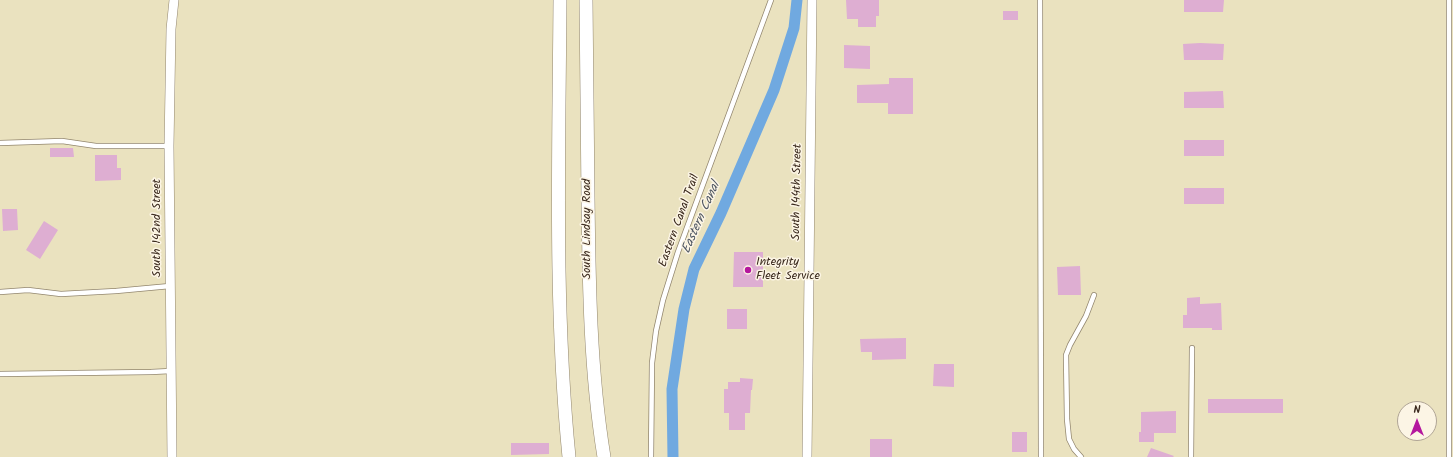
<!DOCTYPE html>
<html>
<head>
<meta charset="utf-8">
<style>
  body { margin:0 }
  #map { position:relative; width:1453px; height:457px; overflow:hidden; background:#eae2bf; font-family:Kalam,sans-serif }
  canvas { display:block }
  .north { position:absolute; left:1397px; top:401px; width:40px; height:40px; box-sizing:border-box; background:#fcf5e5; border:1px solid #afa495; border-radius:50%; rotate:0deg; font-size:11px; font-weight:700; line-height:16px; text-align:center; color:#3b2a1e }
  .north::after { content:''; display:block; margin:auto; width:14px; height:18px; background:#b5179e; clip-path:polygon(50% 0,100% 100%,50% 72%,0 100%) }
</style>
</head>
<body>
<div id="map">
<canvas width="1453" height="457"></canvas>
<div class="north">N</div>
</div>
<script>
const c = document.querySelector('canvas').getContext('2d');
c.lineJoin = 'round';
function stroke(path, color, width, dash) { c.strokeStyle = color; c.lineWidth = width; c.lineCap = dash ? 'butt' : 'round'; c.setLineDash(dash || []); c.stroke(path); }
function fill(path, color) { c.fillStyle = color; c.fill(path, 'evenodd'); }
function drawText(font, color, halo, rows, align = 'center') {
  c.font = font + ' Kalam,sans-serif'; c.lineWidth = 3; c.setLineDash([]); c.textBaseline = 'middle'; c.strokeStyle = halo; c.fillStyle = color; for (const [text, x, y, turn = 0] of rows) {
    c.save(); c.translate(x, y); c.rotate((+turn || 0) * Math.PI / 180); c.textAlign = isNaN(turn) ? turn : align; if (halo) c.strokeText(text, 0, 0); c.fillText(text, 0, 0); c.restore();
  }
}
const canal = new Path2D(`
  M673,457l-1,-68 12,-80 10,-40 27,-56 53,-123 20,-62 3,-28`);
const building = new Path2D(`
  M846,0h33v16h-3v11h-18v-8h-11z
  M1184,0h40l-1,12h-39z
  M1003,11h15v9h-15z
  M1200,43l24,1 -1,16h-39l-1,-16z
  M844,45l26,1v23l-26,-1z
  M889,78h24v36h-25v-11h-31v-18l32,-1z
  M1223,91l1,17h-40v-16z
  M1184,140h40v16h-40z
  M50,148h23l1,9h-24z
  M95,155h22v13h4v12l-26,1z
  M1184,188h40v16h-40z
  M2,209h15l1,21 -15,1z
  M44,221l14,9 -18,29 -14,-9z
  M734,252h29v35h-30z
  M1080,266l1,29h-23l-1,-28z
  M1200,297v7l21,-1 1,27h-10v-2h-29v-13h4v-17z
  M727,309h20v20h-20z
  M906,338v21l-34,1v-8h-11l-1,-13z
  M934,364h20v23l-21,-1z
  M740,378l13,1 -1,11h-1l-1,23h-5v17h-16v-17h-5v-24h4v-7h12z
  M1208,399h75v14h-75z
  M1176,411v22h-22v9h-15v-10h2v-20z
  M1012,432h15v20h-15z
  M870,439h22v18h-22z
  M511,443h38v11l-38,1z
  M1151,448l23,8 -1,1h-26z`);
const lane = new Path2D(`
  M1040,0l1,457
  M1449,0v457
  M0,143l62,-2 34,5h73
  M0,292l28,-2 33,4 55,-3 54,-5
  M0,374l151,-2 20,-1
  M651,457l1,-94 4,-32 7,-31 15,-48 93,-252
  M1081,457l-7,-8 -5,-10 -2,-20 -1,-64 4,-10 16,-29 8,-21
  M1191,457l1,-109`);
const street = new Path2D(`
  M172,457l-3,-311 2,-117 3,-29
  M807,457l5,-457`);
const secondary = new Path2D(`
  M560,0c-1,152 -6,306 9,457
  M586,0c1,66 1,131 2,197 1,87 2,174 16,260`);
const markers = [
  [748,270,4,"#b5179e"]
];
const streetNames = [
  ["South 144th Street",798,192,-89],
  ["Eastern Canal Trail",680,221,-70],
  ["South 142nd Street",158,228,-90],
  ["South Lindsay Road",588,229,-90]
];
const poiNames = [
  ["Integrity",756,263],
  ["Fleet Service",756,277]
];
const waterNames = [
  ["Eastern Canal",702,218,-66]
];
stroke(canal, '#70a9e0', 11);
fill(building, '#deaed2');
stroke(lane, '#92866e', 6);
stroke(street, '#92866e', 10);
stroke(secondary, '#92866e', 14);
stroke(lane, '#fff', 4.5);
stroke(street, '#fff', 9);
stroke(secondary, '#fff', 13);
for (const [x, y, r, color] of markers) { const dot = new Path2D(); dot.arc(x, y, r, 0, 2 * Math.PI); c.fillStyle = color; c.fill(dot); stroke(dot, '#fcf5e5', 1.5); }
drawText('12px', '#3b2a1e', '#fcf5e5', streetNames);
drawText('12px', '#3b2a1e', '#fcf5e5', poiNames, 'left');
drawText('italic 13px', '#4e5662', '#fcf5e5', waterNames);
</script>
</body>
</html>
